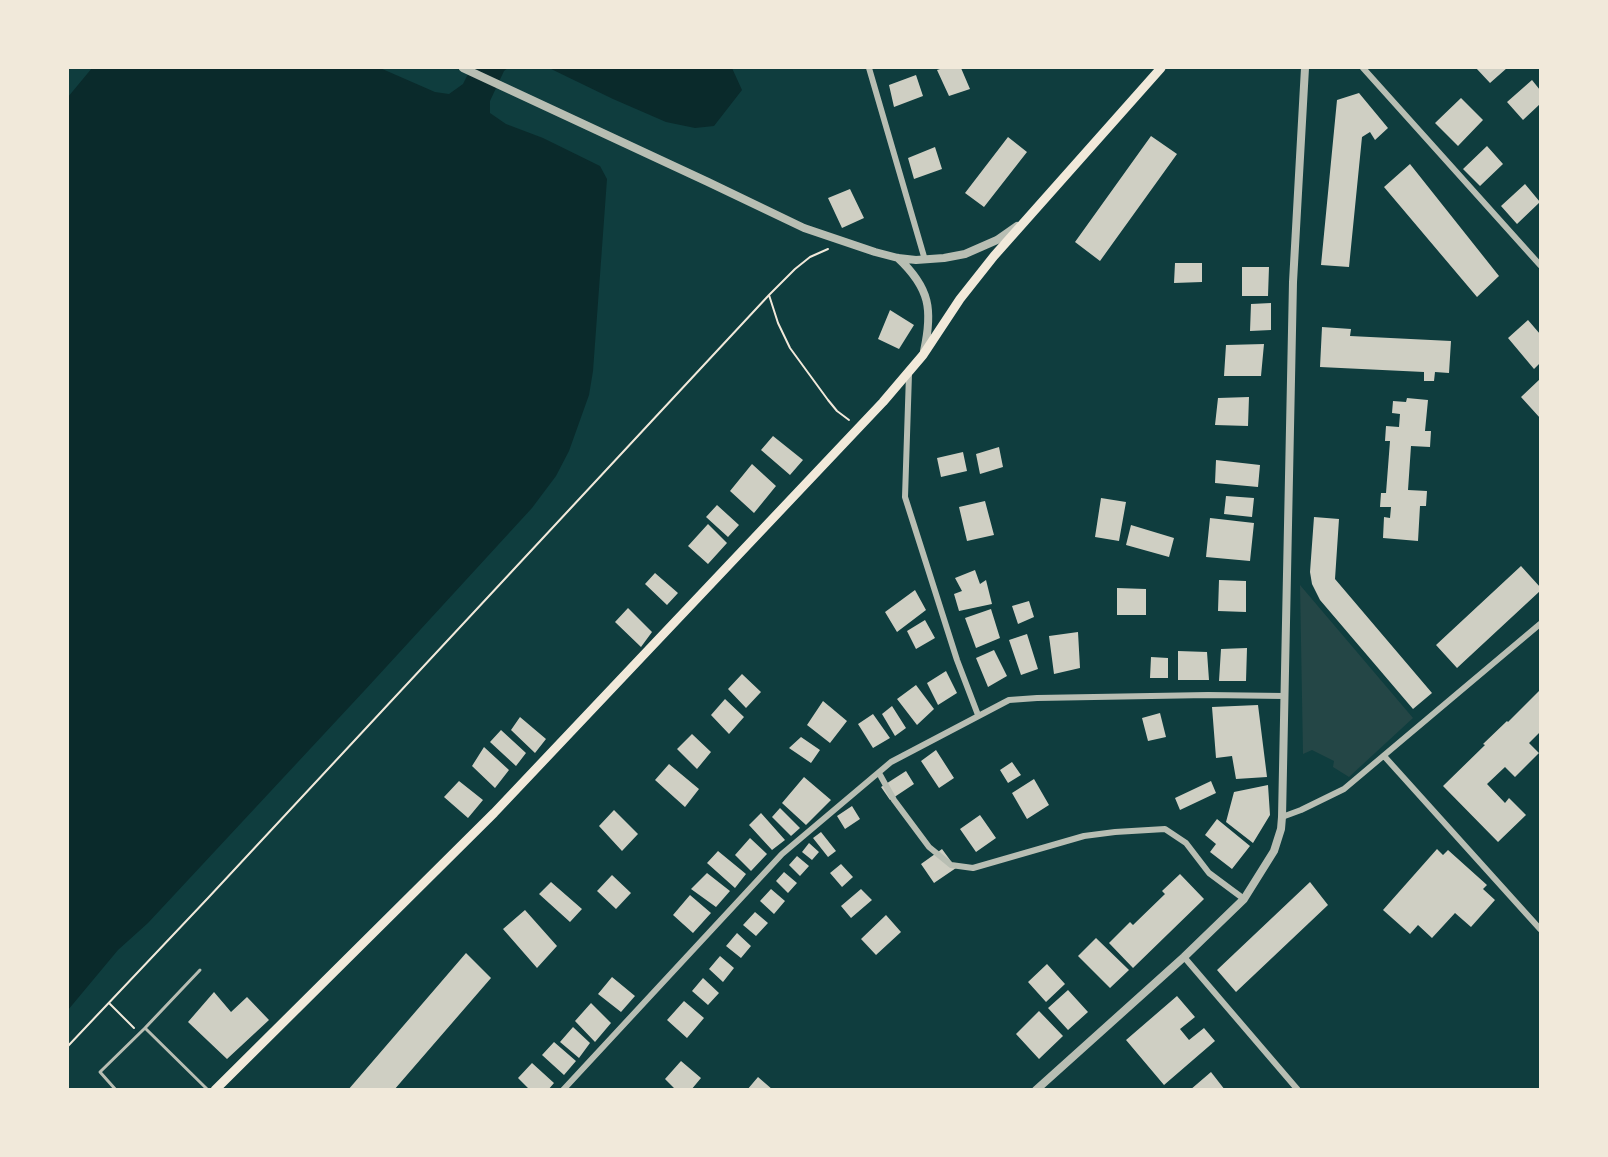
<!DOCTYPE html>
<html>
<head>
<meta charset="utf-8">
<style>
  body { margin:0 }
  #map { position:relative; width:1608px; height:1157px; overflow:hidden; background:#0f3d3e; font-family:"Open Sans",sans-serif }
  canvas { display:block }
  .frame { position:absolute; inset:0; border:69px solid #f1e9da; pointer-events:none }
</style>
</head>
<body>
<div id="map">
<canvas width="1608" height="1157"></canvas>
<div class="frame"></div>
</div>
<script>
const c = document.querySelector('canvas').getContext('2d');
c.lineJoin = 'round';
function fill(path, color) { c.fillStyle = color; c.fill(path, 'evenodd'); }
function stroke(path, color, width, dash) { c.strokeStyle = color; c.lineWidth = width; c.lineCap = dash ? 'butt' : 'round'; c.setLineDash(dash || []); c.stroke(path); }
const green = new Path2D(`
  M1300,585l113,133 -64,59 -16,-10 1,-6 -22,-11 -9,4z`);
const water = new Path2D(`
  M92,68h288l55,24 14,2 14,-10 8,-16h37l-4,3 -14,30v12l16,11 37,14 57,28 7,13 -14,192 -4,24 -20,56 -13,25 -24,32 -167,182 -217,233 -30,27 -50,60v-913z
  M549,68h183l10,22 -28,36 -19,2 -29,-6 -53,-23z`);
const building = new Path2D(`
  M943,68h18l9,21 -21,7 -12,-26z
  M1476,68h31l-17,15z
  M916,75l7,21 -29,11 -5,-22z
  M1532,80l8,10v14l-17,16 -16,-18z
  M1359,93l29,35 -13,12 -5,-8 -8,5 -13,130 -28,-2 16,-165z
  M1461,98l22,22 -25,26 -23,-23z
  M1151,136l26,18 -77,107 -25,-19z
  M1008,137l19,15 -43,55 -19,-14z
  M1487,146l16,18 -23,22 -17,-17z
  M935,147l7,22 -28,10 -6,-21z
  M1410,164l89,112 -22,21 -93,-110z
  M1525,184l15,18 -23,22 -16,-18z
  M850,189l14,29 -22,10 -14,-30z
  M1175,263h27v19l-28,1z
  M1242,267h27l-1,29h-26z
  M1271,303v27l-21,1 1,-27z
  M890,310l24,15 -15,24 -21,-10z
  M1528,320l12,14v29l-6,6 -26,-31z
  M1322,327l29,2 -1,7 101,5 -2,32 -14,-1 -1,9h-10v-9l-104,-5z
  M1264,344l-3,32h-37l2,-31z
  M1540,379v39l-19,-21z
  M1249,397l-1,29 -33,-1 3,-27z
  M1407,398l21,2 -3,31h6l-1,16 -19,-1 -3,44 19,1 -1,15h-6l-2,35 -35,-3 1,-21 6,1 1,-11h-11l1,-14h5l4,-52h-5l1,-15 13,1 1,-13 -8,-1 1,-12 13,1z
  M773,436l30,24 -13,15 -29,-25z
  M999,447l4,20 -23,7 -4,-20z
  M963,452l4,19 -26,6 -4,-19z
  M1216,460l44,5 -2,22 -43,-4z
  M752,464l24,22 -22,27 -24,-22z
  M1226,496l28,2 -2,19 -28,-3z
  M1101,498l25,4 -7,39 -24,-4z
  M985,501l9,34 -27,6 -8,-34z
  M717,505l22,20 -11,12 -22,-20z
  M1314,517l25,2 -4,60 97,114 -19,16 -93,-109 -8,-16 -2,-12z
  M1210,518l44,5 -4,38 -44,-4z
  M708,524l19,19 -19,21 -20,-18z
  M1131,525l43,13 -5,19 -43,-12z
  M1521,566l19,21v4l-83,77 -21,-23z
  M975,570l5,14 6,-4 6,24 -33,7 -5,-17 8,-3 -7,-13z
  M655,573l23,20 -11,12 -22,-21z
  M1219,580l27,1v31l-28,-1z
  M1117,588l29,1v26h-29z
  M915,590l11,20 -29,22 -12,-20z
  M1029,601l5,16 -16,7 -6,-18z
  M628,608l24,24 -11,15 -26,-25z
  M991,609l9,29 -24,10 -11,-30z
  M925,620l10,18 -19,11 -9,-18z
  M1078,632l2,36 -26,6 -5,-38z
  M1027,634l11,35 -17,6 -12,-35z
  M1247,648l-1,33h-27l2,-32z
  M994,650l13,26 -19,11 -12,-29z
  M1178,651l29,1 2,28h-31z
  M1151,657l17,1v20h-18z
  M946,671l11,22 -19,12 -11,-22z
  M742,674l19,18 -15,16 -18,-19z
  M916,685l18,24 -17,16 -20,-26z
  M1540,690v42l-11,11 10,10 -24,24 -10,-10 -18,17 18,19 4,-5 17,17 -28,27 -55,-56 42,-41 -2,-1 24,-23 1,1z
  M725,699l19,18 -15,17 -18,-19z
  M823,701l24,20 -17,22 -23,-18z
  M1258,705l9,72 -31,2 -4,-23 -16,2 -4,-51z
  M892,706l14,22 -11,8 -13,-22z
  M1160,713l6,24 -18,4 -6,-23z
  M873,714l17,24 -17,10 -15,-24z
  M520,717l26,22 -11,14 -24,-23z
  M501,730l25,23 -10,13 -26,-24z
  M692,734l19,18 -14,17 -20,-20z
  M801,737l19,13 -9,13 -22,-15z
  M484,747l25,23 -14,18 -23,-22z
  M936,750l18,28 -15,10 -18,-27z
  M1012,762l9,13 -13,8 -8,-13z
  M669,764l30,25 -14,18 -30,-27z
  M906,771l8,13 -24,16 -9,-13z
  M804,777l27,23 -25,25 -24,-22z
  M1034,779l15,26 -22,14 -15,-26z
  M459,781l24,19 -15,18 -24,-21z
  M1211,781l5,12 -36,17 -5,-12z
  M1268,785l2,30 -17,28 -27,-21 8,-30z
  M852,806l8,13 -15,10 -8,-13z
  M780,808l20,20 -9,8 -19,-19z
  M614,810l24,24 -16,17 -23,-25z
  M761,813l24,27 -13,10 -23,-25z
  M980,815l16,23 -20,14 -16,-23z
  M1217,819l33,27 -18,23 -22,-17 6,-8 -11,-9z
  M821,832l15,19 -8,6 -15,-19z
  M750,838l17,16 -16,17 -16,-16z
  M809,843l10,9 -7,8 -10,-8z
  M942,849l14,19 -22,15 -13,-19z
  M1437,849l6,6 5,-5 39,35 -4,4 12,11 -24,27 -16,-14 -23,25 -14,-13 -8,9 -27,-24z
  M718,851l28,23 -11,14 -28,-25z
  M797,856l12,10 -9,10 -11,-11z
  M841,864l12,13 -11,10 -12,-14z
  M784,872l13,11 -9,10 -12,-12z
  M707,873l23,18 -14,16 -25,-18z
  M1180,874l24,25 -71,69 -24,-25 21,-21 3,3 32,-31 -3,-3z
  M612,875l19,18 -15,16 -19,-18z
  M551,882l31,27 -12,13 -31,-28z
  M1310,882l18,23 -92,87 -19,-22z
  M771,889l14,12 -11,13 -14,-13z
  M861,889l11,11 -21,18 -10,-12z
  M690,895l21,18 -18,20 -20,-18z
  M525,910l32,36 -20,22 -34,-39z
  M755,912l13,11 -12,13 -13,-11z
  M886,915l15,17 -25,23 -15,-16z
  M737,933l14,13 -10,12 -15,-12z
  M1096,938l33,32 -19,18 -32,-32z
  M466,953l25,25 -97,112h-46z
  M720,956l14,12 -11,14 -14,-13z
  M1047,964l18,20 -19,18 -18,-20z
  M612,977l23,19 -14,16 -23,-18z
  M703,978l16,15 -11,12 -16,-14z
  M1068,990l20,22 -20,18 -20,-22z
  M214,992l17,20 16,-15 22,23 -42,39 -39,-37z
  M1177,996l18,21 -15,12 9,11 15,-12 11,13 -51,44 -38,-45z
  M684,1001l20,17 -17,20 -20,-18z
  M591,1003l20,20 -16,19 -20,-21z
  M1039,1011l24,25 -24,23 -23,-25z
  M573,1027l17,16 -11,15 -19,-16z
  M554,1042l22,19 -12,14 -22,-20z
  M681,1061l20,17 -10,12h-15l-11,-11z
  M532,1063l22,20 -6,7h-18l-12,-12z
  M1211,1072l14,18h-35z
  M758,1077l15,13h-26z`);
const path = new Path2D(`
  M769,295l9,28 12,25 38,52 9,11 12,9
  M109,1003l25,25
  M68,1046l140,-148 561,-603 26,-26 15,-12 18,-8`);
const service = new Path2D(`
  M200,970l-55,58 63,62
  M116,1090l-16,-18 45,-44`);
const minor = new Path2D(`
  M869,68l56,192
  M1363,68l177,197
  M909,374l-4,123 52,163 21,55
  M1384,756l156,173
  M879,773l15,27 35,47 22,18 22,3 111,-32 31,-4 50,-3 21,14 23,30 35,26
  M1282,817l19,-7 43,-21 196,-165
  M1184,957l114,133
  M563,1090l219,-236 109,-92 118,-62 28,-2 171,-3 76,1`);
const tertiary = new Path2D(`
  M463,68l245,114 96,46 71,24 23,6 18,2 28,-2 21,-4 32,-14 20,-14
  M898,258c32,30 35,52 26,93
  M1036,1090l148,-133 60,-58 30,-48 7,-22 1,-12 11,-535 12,-214`);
const secondary = new Path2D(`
  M215,1090l279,-277 389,-411 40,-47 37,-56 34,-43 167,-188`);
fill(green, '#244646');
fill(water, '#0a2a2b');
fill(building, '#cfcfc3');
stroke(path, '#f1e9da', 2);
stroke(service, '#b8beb3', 3);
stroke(minor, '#b8beb3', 6);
stroke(tertiary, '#b8beb3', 8);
stroke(secondary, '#f1e9da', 9);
</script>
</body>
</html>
